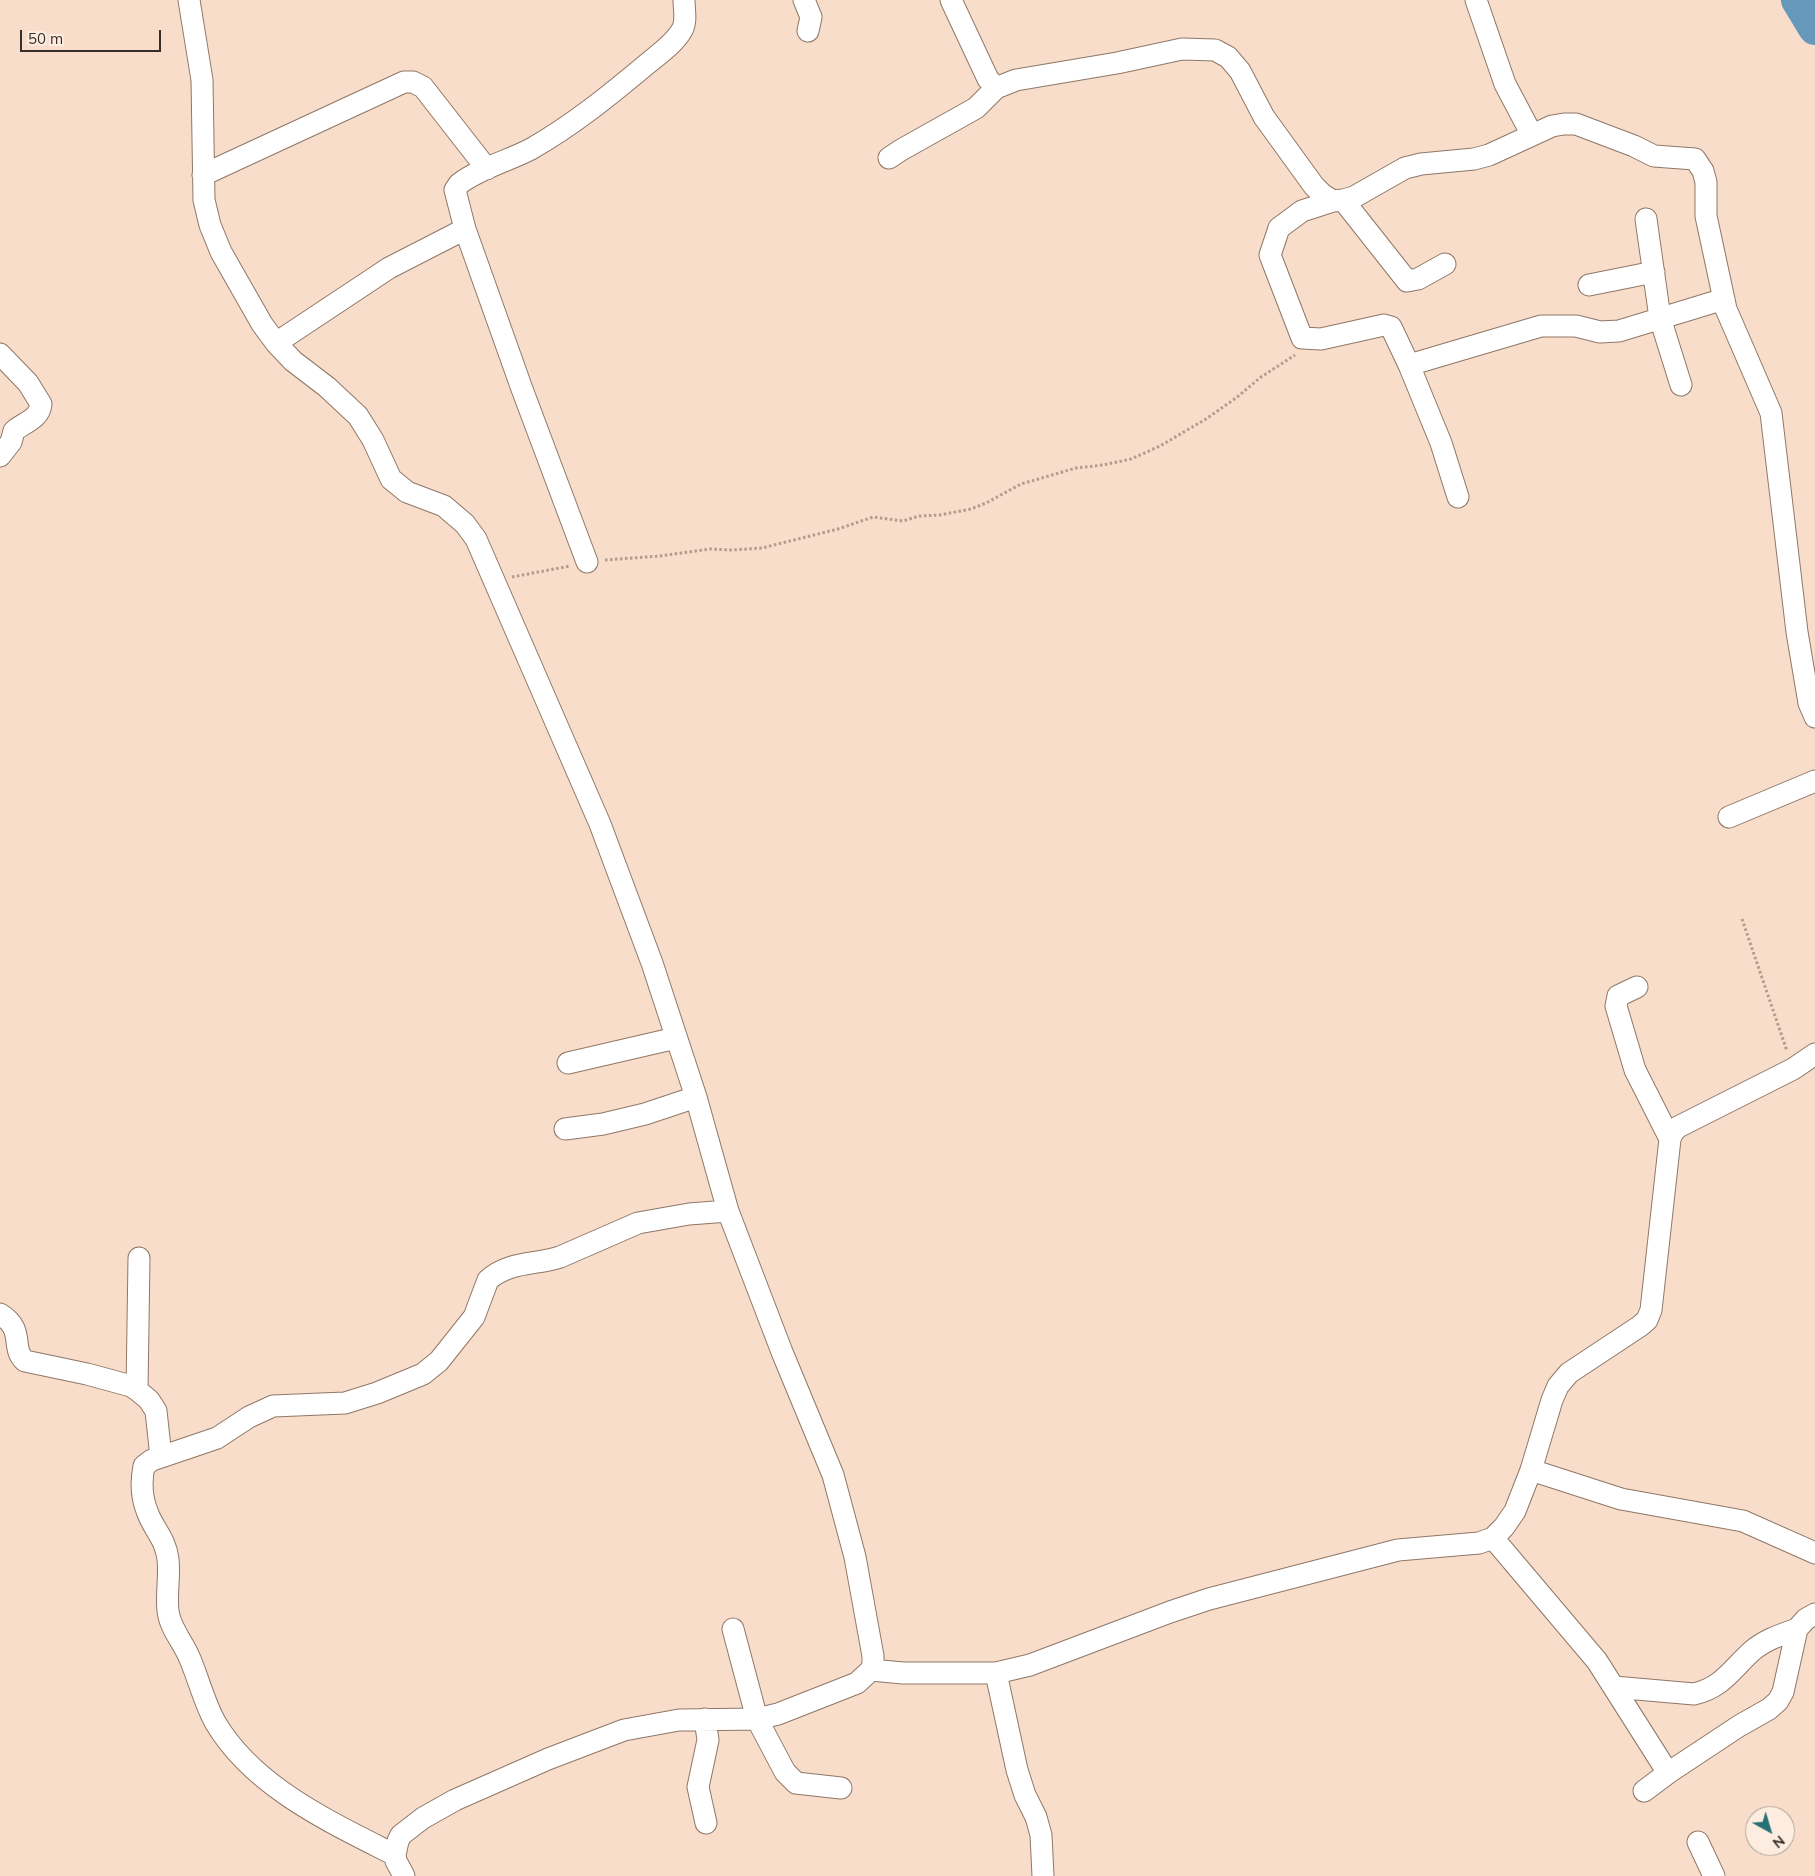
<!DOCTYPE html>
<html>
<head>
<meta charset="utf-8">
<style>
  body { margin:0 }
  #map { position:relative; width:1815px; height:1876px; overflow:hidden; background:#f8ddca; font-family:Mulish,sans-serif }
  canvas { display:block }
  .north { position:absolute; left:1745px; top:1806px; width:50px; height:50px; box-sizing:border-box; background:#fdede1; border:1px solid #aea197; border-radius:50%; rotate:141deg; font-size:14px; font-weight:700; line-height:20px; text-align:center; color:#382e27 }
  .north::after { content:''; display:block; margin:auto; width:18px; height:22px; background:#267176; clip-path:polygon(50% 0,100% 100%,50% 72%,0 100%) }
  .scale { position:absolute; left:20px; top:30px; width:141px; height:22px; box-sizing:border-box; border:2px solid #382e27; border-top:0; padding-left:6px; font-size:15px; line-height:18px; white-space:nowrap; color:#382e27; -webkit-text-stroke:4px #fdede1; paint-order:stroke }
</style>
</head>
<body>
<div id="map">
<canvas width="1815" height="1876"></canvas>
<div class="north">N</div>
<div class="scale">50 m</div>
</div>
<script>
const c = document.querySelector('canvas').getContext('2d');
c.lineJoin = 'round';
function stroke(path, color, width, dash) { c.strokeStyle = color; c.lineWidth = width; c.lineCap = dash ? 'butt' : 'round'; c.setLineDash(dash || []); c.stroke(path); }
const river = new Path2D(`
  M1798,0l17,28`);
const path = new Path2D(`
  M605,560l55,-4 50,-7 22,1 30,-2 76,-19 35,-12 30,4 16,-5 21,-1 31,-6 15,-6 35,-19 55,-16 27,-3 28,-6 29,-13 46,-27 30,-21 25,-21 34,-22
  M512,577l58,-11
  M1742,919l45,132`);
const minor = new Path2D(`
  M189,0l13,80 2,120 6,25 11,27 41,72 14,19 17,18 34,26 31,29 15,24 18,39 16,13 37,14 21,18 11,15 124,285 52,139 44,134 32,114 54,141 51,123 22,82 18,99v8l-2,6 -14,13 -79,31 -21,5 -78,1 -55,10 -76,29 -93,41 -32,18 -22,17 -3,6 -3,14 1,6 8,15
  M804,0l7,17 -3,14
  M951,0l37,79 8,9 20,-8 101,-17 65,-14 33,1 13,7 12,14 24,46 50,69 8,8 11,7 10,-1 11,-3 51,-29 16,-4 53,-5 15,-4 63,-29 12,-2h12l58,22 20,10 41,3 8,12 3,11v34l20,93 45,104 26,219 12,71 6,14
  M1476,0l29,84 27,51
  M889,158l12,-8 75,-42 20,-20
  M203,175l201,-93h9l10,5 64,82
  M1343,200l64,81 11,-2 27,-15
  M1333,201l-31,10 -23,17 -9,27 32,83 19,1 63,-14 7,2 18,38 32,78 17,54
  M1646,219l14,99 21,67
  M465,229l57,160 65,173
  M1589,285l65,-13
  M276,343l113,-75 76,-39 -10,-39 4,-6c21,-16 49,-23 72,-35 42,-24 79,-54 116,-85 12,-10 27,-20 35,-34 5,-9 2,-20 2,-30
  M0,354l28,29 13,21c-1,15 -18,19 -27,27l-3,11 -11,14
  M1409,365l132,-39h35l24,6 19,-1 105,-32
  M1729,817l86,-36
  M1637,987l-19,9 -2,10 19,64 35,69
  M568,1063l108,-25
  M565,1129l38,-5 42,-10 51,-17
  M0,1314c26,16 10,34 25,47l62,13 44,12 6,4 12,10 7,11 5,46
  M137,1390l2,-132
  M1531,1470l90,29 122,22 72,32
  M1493,1538l104,123 71,112
  M733,1629l24,90 28,53 11,11 45,5
  M871,1670l32,3h93l34,-8 140,-53 39,-13 189,-49 81,-7 14,-5 11,-11 11,-16 16,-41 21,-70 6,-14 11,-13 71,-47 7,-6 4,-10 19,-171 3,-7 5,-5 115,-58 22,-15
  M996,1673l21,97 8,25 11,22 5,18 2,41
  M1614,1687l80,7c28,-6 38,-25 58,-43 13,-11 28,-16 45,-22
  M705,1719l3,21 -10,47 8,36
  M1644,1791l24,-18 71,-47 30,-17 9,-8 5,-9 14,-63 9,-10 9,-5
  M1698,1842l16,34
  M395,1855c-65,-33 -142,-68 -180,-133 -11,-20 -16,-42 -25,-63 -6,-16 -20,-30 -22,-48 -2,-17 2,-35 0,-52 -3,-22 -15,-30 -21,-48 -6,-15 -6,-30 -3,-45l8,-6 65,-22 32,-21 24,-11 72,-3 32,-10 46,-19 16,-13 35,-44 14,-37c21,-19 48,-15 72,-23l78,-34 51,-9 39,-3`);
stroke(river, '#6598bb', 34);
stroke(minor, '#8f7766', 23);
stroke(path, '#b19c8e', 3, [2.5, 2.5]);
stroke(minor, '#fff', 21);
</script>
</body>
</html>
